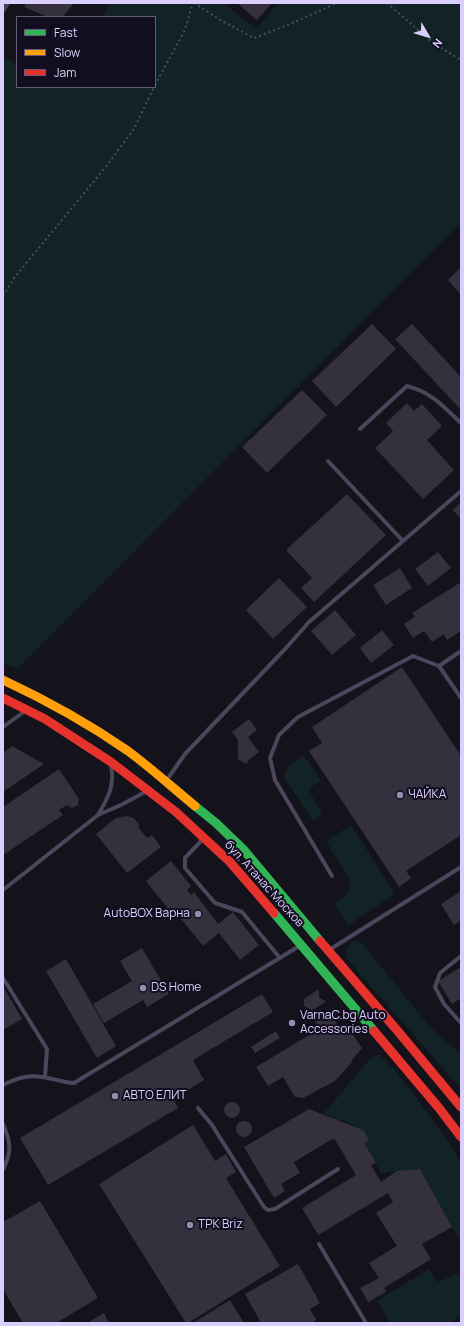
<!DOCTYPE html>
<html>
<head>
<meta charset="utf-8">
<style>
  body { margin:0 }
  #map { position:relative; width:464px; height:1326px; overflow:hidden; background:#14121b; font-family:Manrope,sans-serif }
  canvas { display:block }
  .frame { position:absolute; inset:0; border:4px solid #dacffc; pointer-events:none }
  .legend { position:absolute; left:16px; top:16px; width:140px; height:72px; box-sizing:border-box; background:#130e1f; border:1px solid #635b77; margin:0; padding:5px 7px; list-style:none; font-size:12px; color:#dacffc }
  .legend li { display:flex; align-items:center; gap:8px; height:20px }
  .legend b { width:20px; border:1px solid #635b77 }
  .north { position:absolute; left:408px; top:16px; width:40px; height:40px; -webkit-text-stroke:3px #130e1f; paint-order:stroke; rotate:128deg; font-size:11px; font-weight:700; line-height:16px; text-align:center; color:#dacffc }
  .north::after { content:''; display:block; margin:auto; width:14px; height:18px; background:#dacffc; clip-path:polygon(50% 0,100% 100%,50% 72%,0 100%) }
</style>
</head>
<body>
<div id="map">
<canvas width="464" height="1326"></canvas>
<div class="frame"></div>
<ul class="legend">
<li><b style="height:5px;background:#30b455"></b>Fast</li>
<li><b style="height:5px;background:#ff9f0a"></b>Slow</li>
<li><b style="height:5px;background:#e5322d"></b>Jam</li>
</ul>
<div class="north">N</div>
</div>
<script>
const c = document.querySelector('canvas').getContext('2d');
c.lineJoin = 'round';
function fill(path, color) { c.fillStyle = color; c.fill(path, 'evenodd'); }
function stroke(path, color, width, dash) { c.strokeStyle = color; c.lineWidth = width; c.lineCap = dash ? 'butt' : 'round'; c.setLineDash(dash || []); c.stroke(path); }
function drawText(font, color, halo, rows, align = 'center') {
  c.font = font + ' Manrope,sans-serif'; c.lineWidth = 4; c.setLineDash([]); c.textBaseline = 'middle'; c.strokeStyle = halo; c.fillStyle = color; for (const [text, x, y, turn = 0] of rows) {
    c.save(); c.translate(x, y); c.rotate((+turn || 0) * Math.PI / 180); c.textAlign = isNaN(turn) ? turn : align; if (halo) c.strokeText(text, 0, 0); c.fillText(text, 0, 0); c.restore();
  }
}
const green = new Path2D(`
  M111,3h113l32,26 22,-26h183v220l-444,446 -14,-6v-607l14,8v23h138v-70h-54z
  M304,755l17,26 -13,8 15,25 -10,7 -29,-43c1,-12 11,-17 20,-23z
  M351,825l44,69 -46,31 -15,-21c9,-7 17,-11 16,-24l-24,-39z
  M354,941l8,2 69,85 30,26v35l-113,-129c-2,-10 -1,-13 6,-19z
  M379,1054l14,14 23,29 32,44 13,22v80l-41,-74 -39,4 -28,-49 -25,-8 -4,-3 45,-53z
  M429,1269l8,13 24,-10v43l-10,8h-63l2,-1 -13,-21z`);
const building = new Path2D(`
  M27,3h47l-11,14h-15l-24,-10z
  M237,3h35l-15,17z
  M461,267v28l-13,-15z
  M372,324l24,25 -60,58 -24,-26z
  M412,324l49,53v33l-66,-71z
  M302,390l25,25 -60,58 -25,-26z
  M407,403l7,8 8,-7 20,22 -15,14 27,30 -31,29 -48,-51 18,-17 -7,-8z
  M347,494l39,41 -72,67 -13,-14 11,-10 -26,-28z
  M461,502v17l-8,-9z
  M438,552l13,16 -23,18 -13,-17z
  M400,568l12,20 -26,17 -13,-20z
  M279,578l28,29 -34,32 -27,-29z
  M461,582v49l-14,9 -3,-6 -12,8 -8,-11 -11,7 -9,-14 11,-7 -3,-4z
  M335,610l21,25 -24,20 -21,-24z
  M382,630l12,15 -23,18 -11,-15z
  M402,667l59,89v79l-55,36 5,7 -12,9 -90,-136 13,-8 -10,-16z
  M249,719l8,11 -9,7 11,15 -10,8 -3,4 -8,-5v-19l-6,-8z
  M12,746l32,18 -41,28v-39z
  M59,769l20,30 -1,6 -6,3 -5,-3 -8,5 4,5 -60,40v-48z
  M126,816l8,2 6,8 -2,1 9,11 5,-3 9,12 -34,26 -31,-39 20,-16z
  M171,861l20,25 -4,4 4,5 3,-3 24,32 15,-12 26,33 -19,15 -21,-27 -16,13 -30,-37 -3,2 -24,-30z
  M461,891v29l-7,5 -13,-21z
  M142,948l27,46 -22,13 -4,-7 -39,23 -11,-19 39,-23 -12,-20z
  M66,959l50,87 -19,12 -51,-87z
  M461,967v31l-9,6 -14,-23z
  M3,986l19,33 -19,11z
  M319,989v8l7,5 -14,8 -8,-4v-7z
  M262,994l11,18 -80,48 11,20 -31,19 5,9 -130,77 -28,-47z
  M330,1013l14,22 6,-4 12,17 -10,12v2l-17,19 -32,17 -8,-1 -12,-20 -15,9 -12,-19 65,-39 -6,-6z
  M276,1031l4,7 -25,15 -4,-6z
  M224 1110a8 8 0 1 1 16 0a8 8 0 1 1-16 0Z
  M309,1109l54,21 6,10 -5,3 12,20 -5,2 10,17 16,-11 23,-2 32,58 -30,17 9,15 -47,29 2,4 -18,10 -8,-14 19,-10 -10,-15 28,-17 -21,-33 17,-11 -5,-9 -70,42 -16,-27 54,-33 -22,-37 -40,24 6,11 -19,11 4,7 -11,7 -30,-51z
  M236 1129a8 8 0 1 1 16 0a8 8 0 1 1-16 0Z
  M193,1125l22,36 11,-7 10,18 -10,6 54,88 -92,57h-2l-87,-139z
  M40,1201l58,97 -42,25h-33l-20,-34v-67z
  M298,1264l22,39 -10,6 6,11 -4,3h-51l-16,-29z
  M230,1300l14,23h-47l-1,-2z
  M104,1313l5,10h-22z`);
const path = new Path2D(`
  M194,3l28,18 32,17 34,-13 49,-22
  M387,3l46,40 28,17
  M155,85l29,-53 9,-29
  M3,296l12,-19 93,-113 26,-35 20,-42`);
const lane = new Path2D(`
  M3,11l5,-8
  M360,429l47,-43c24,6 37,21 54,37
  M328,461l75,80
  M439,666l22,32
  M3,727l22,-16
  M166,781l19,-27 101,-106 23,-26 152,-131
  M98,815c10,-17 17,-29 13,-50
  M203,839l-18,19v10l30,35 27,9 38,46
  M332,876l-57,-96 -5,-22 9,-23 19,-18 115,-61 26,10 22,-15
  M3,890l95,-75 23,-10 26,-14
  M329,950l132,-83
  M461,956l-21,17 -5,14 9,17 17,19
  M3,978l44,71 -2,28
  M3,1085c18,-9 28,-11 49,-6 7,1 14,4 22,4l227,-138
  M198,1108l14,17 52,82 4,3 7,-1 63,-40
  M3,1124c8,19 9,27 0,46
  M319,1244l47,79`);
const fast = new Path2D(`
  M195,806l21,17 27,26 77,92
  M274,913l100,118`);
const slow = new Path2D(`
  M3,680c43,20 86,44 125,71 23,17 45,37 67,55`);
const jam = new Path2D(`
  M3,698l42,21 66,43 65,50 54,50 44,51
  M320,941l76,88 65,78
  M374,1031l65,77 22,29`);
const markers = [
  [400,795,4,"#958dad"],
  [198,914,4,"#958dad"],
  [143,988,4,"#958dad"],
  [292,1023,4,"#958dad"],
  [115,1096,4,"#958dad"],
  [190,1225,4,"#958dad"]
];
const poiNames = [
  ["ЧАЙКА",408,795],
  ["AutoBOX Варна",190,914,"right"],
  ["DS Home",151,988],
  ["VarnaC.bg Auto",300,1016],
  ["Accessories",300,1030],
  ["АВТО ЕЛИТ",123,1096],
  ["TPK Briz",198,1225]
];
const streetNames = [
  ["бул. Атанас Москов",264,884,48]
];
fill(green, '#112326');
fill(building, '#34303d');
stroke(path, '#464e5c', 2, [2, 3]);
stroke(lane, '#4a475c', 4);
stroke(fast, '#30b455', 9);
stroke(slow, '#ff9f0a', 9);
stroke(jam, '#e5322d', 9);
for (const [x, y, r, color] of markers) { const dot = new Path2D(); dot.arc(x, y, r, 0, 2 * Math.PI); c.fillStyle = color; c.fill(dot); stroke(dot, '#130e1f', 1.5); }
drawText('12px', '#dacffc', '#130e1f', poiNames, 'left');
drawText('12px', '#dacffc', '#130e1f', streetNames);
</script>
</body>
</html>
